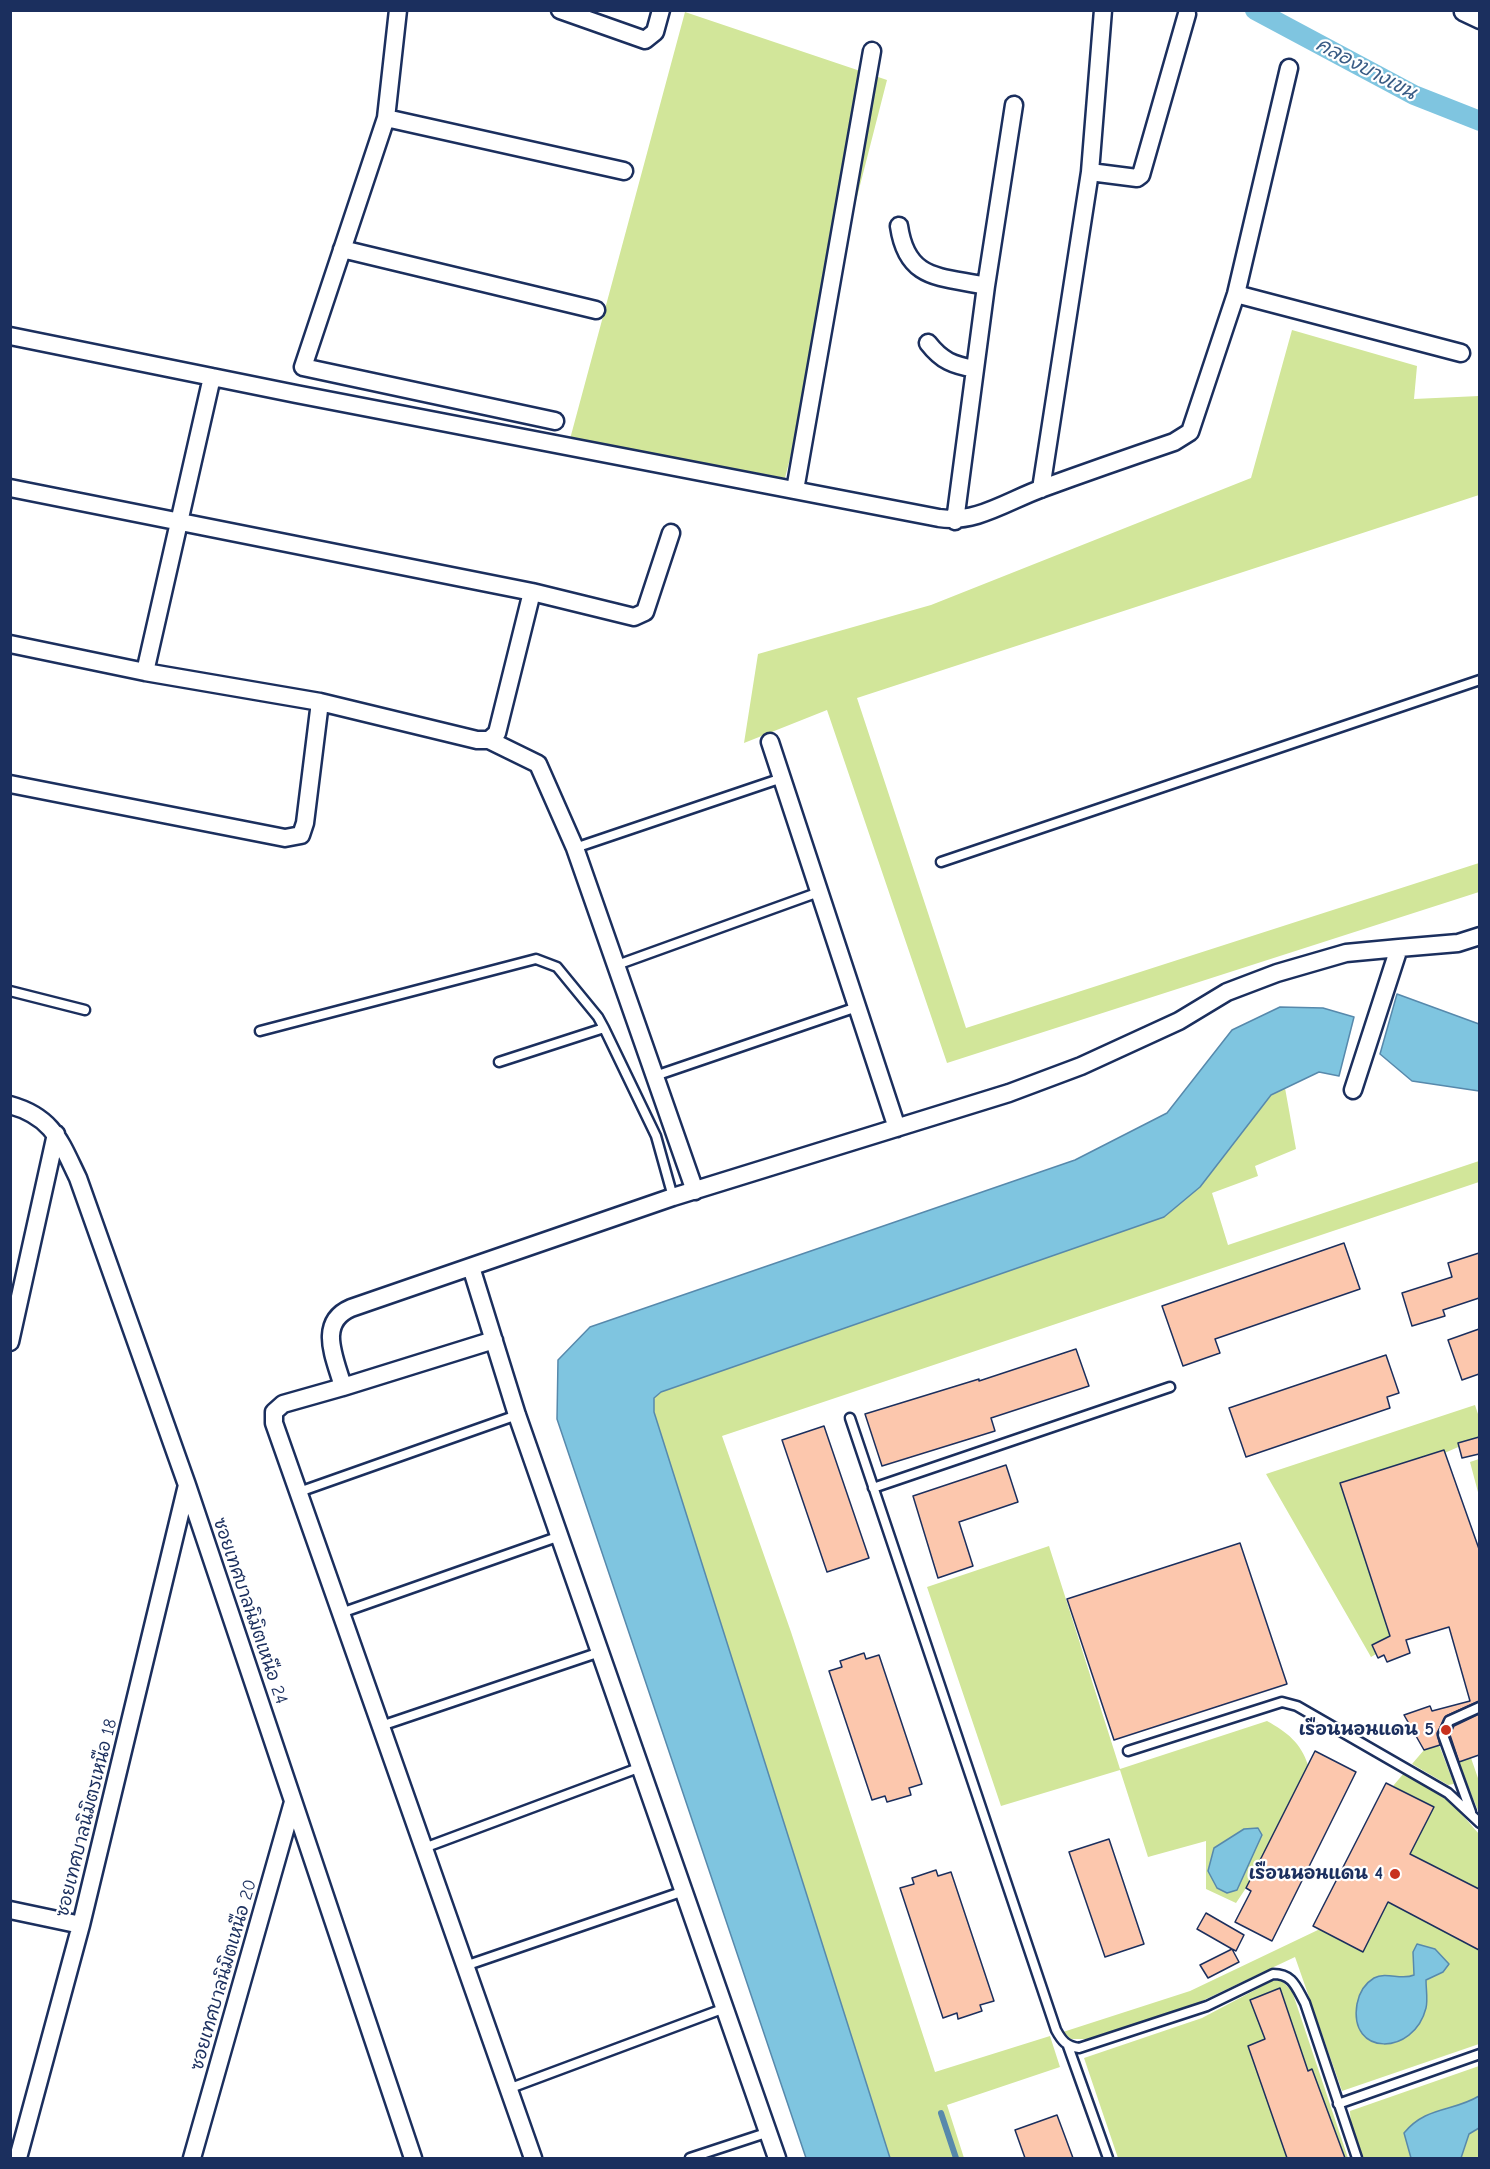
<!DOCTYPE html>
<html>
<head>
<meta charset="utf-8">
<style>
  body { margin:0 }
  #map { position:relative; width:1490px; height:2169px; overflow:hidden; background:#fff; font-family:"Comic Neue",sans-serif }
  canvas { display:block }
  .frame { position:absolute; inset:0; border:12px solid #1b2f5e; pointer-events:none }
</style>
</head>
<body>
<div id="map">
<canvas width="1490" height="2169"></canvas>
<div class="frame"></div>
</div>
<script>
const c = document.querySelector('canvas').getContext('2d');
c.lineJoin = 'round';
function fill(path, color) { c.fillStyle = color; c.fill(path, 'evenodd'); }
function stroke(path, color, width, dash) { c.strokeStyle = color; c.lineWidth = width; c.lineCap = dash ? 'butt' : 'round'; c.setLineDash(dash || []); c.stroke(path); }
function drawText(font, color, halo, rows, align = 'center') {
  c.font = font + ' "Comic Neue","Playpen Sans Thai",sans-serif'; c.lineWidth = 4.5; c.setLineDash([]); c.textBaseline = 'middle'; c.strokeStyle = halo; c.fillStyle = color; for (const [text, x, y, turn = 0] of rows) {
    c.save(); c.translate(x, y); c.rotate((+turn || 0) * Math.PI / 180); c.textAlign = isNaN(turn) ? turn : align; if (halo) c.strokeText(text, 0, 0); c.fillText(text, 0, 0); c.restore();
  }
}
const green = new Path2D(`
  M685,12l202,68 -102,398 -215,-39z
  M1292,330l125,36 -3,33 65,-3v99l-622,203 109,330 513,-165v29l-532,171 -120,-353 -83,33 14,-89 173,-49 320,-127z
  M1285,1088l11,61 -41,17 3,10 -46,17 16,52 251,-84v21l-757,254 69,196 144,440 115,-36 10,31 -113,38 17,53h-74l-236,-746v-14l7,-6 503,-175 36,-30 71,-92z
  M1475,1405l4,12v21l-131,57 -1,9 46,140 -22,13 -105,-183z
  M1479,1459h1l-1,37 -9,-34z
  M1049,1546l71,223 147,-48c20,11 34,22 41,44l-62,123 -10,15 -30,-14v-48l-58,16 -28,-87 -119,36 -74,-219z
  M1439,1745l15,39 -6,1 -36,-21 12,-14z
  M1471,1758l8,23v32l-21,-51z
  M1404,1773l48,30 27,31v55l-69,-35 23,-46 -40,-22z
  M1388,1902l91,48v94l-137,47 -47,-134 -108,51 -100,31h-16l-8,-7 127,-41 130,-62 43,23z
  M1281,1980l11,11 56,167h-230l-34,-100 118,-40 70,-37z
  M1479,2066v92h-117l-11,-29 -1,-18z`);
const water = new Path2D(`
  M1397,994l82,30v67l-67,-10 -32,-27z
  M1280,1007l43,1 31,9 -15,59 -20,-4 -48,23 -71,92 -36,30 -503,175 -7,6v14l236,746h-84l-249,-739 1,-59 32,-33 485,-167 92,-47 65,-83z
  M1258,1828l4,7 -25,55 -10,3 -10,-5 -9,-17 6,-23 30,-19z
  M1417,1944l18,5 14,15 -6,8 -17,8c0,9 2,20 0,28 -12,48 -78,49 -69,-4 2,-11 7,-20 17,-26 13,-7 27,3 40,-3l-1,-23z
  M1479,2096v32l-10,6 -8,24h-50l-7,-25c22,-27 49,-21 75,-37z`);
const stream = new Path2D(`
  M941,2113l15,45`);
const canal = new Path2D(`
  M1255,10l159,85 66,26`);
const building = new Path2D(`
  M1344,1243l16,46 -145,50 5,14 -37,13 -21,-60z
  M1479,1253v45l-36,12 2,6 -33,10 -10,-33 50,-16 -4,-14z
  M1479,1329v45l-17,6 -14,-40z
  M1076,1349l13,37 -98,32 4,13 -113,35 -17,-52 114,-35v2z
  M1386,1355l13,38 -12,4 3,11 -144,49 -17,-49z
  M824,1426l45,132 -42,14 -45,-132z
  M1479,1437v17l-17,4 -4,-15z
  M1444,1450l35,99v152l-33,15 -9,17 3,12 -16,5 -20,-35 26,-9 2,5 38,-10 -21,-74 -43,13 4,13 -23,9 -3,-7 -6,3 -6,-13 18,-9 -50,-153z
  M1006,1465l12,37 -59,20 14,44 -35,12 -25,-82z
  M1240,1543l47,141 -173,56 -47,-141z
  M864,1653l2,6 13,-4 43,129 -13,4 2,7 -24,7 -2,-6 -13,4 -43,-129 13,-4 -2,-6z
  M1479,1714v41l-20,7 -9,-27 4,-9z
  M1315,1751l41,21 -84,169 -37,-19 16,-31 -5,-3z
  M1386,1783l48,24 -24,47 69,35v61l-91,-48 -25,50 -50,-26z
  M1109,1839l35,105 -39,13 -36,-105z
  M936,1870l2,6 13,-4 43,129 -14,4 2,6 -24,8 -1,-6 -14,5 -43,-130 14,-4 -2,-6z
  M1206,1913l38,22 -8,16 -4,-2 7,13 -31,16 -8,-13 32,-16 -35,-20z
  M1280,1988l28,83 4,-2 33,89h-58l-39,-112 17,-7 -15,-39z
  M1057,2115l16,43h-48l-10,-28z`);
const service = new Path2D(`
  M575,848l207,-70
  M941,862l539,-182
  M617,965l202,-73
  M10,991l75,19
  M260,1031l276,-72 21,8 41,50 6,11 52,108 17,61
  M499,1062l105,-34
  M655,1076l202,-69
  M850,1418l206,612c6,11 10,16 23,18l128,-42 66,-32c20,0 23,13 32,29l52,155
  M873,1488l297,-101
  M299,1492l218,-77
  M341,1613l219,-77
  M381,1726l219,-74
  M1128,1751l154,-49 15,4 151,87 32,30
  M1471,1812l-28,-77 6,-14 31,-14
  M424,1848l217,-81
  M465,1966l219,-75
  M1068,2046l40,112
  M508,2089l217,-81
  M1338,2104l142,-50
  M690,2158l79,-26`);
const minor = new Path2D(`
  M398,10l-12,108 -83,249 252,54
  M560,10l85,30 10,-8 6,-22
  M1463,12l17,8
  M386,118l238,53
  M1090,172l13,-162
  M899,226c8,55 41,50 87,60
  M342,249l254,61
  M1236,294l225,59
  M10,336l286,58 643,124c37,6 70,-18 104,-30 44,-16 87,-31 131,-46l16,-10 46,-138 53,-226
  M928,343c14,18 25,22 47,26
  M10,488l522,104 102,25 11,-5 26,-79
  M1041,489l49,-317 47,6 4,-3 46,-161
  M795,490l77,-439
  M955,521l31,-235 28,-181
  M10,644l135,28 175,30 157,38h12l49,24 37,84 120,343
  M145,672l67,-295
  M489,740l8,-7 35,-141
  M770,742l127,386
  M10,784l275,54 16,-3 4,-12 15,-121
  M1353,1090l46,-142 59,-5 22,-7
  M10,1105c43,12 50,36 68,73l109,307 226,673
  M471,1267l46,148 260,743
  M10,1342l46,-208
  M343,1387l151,-47
  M10,1910l71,15
  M18,2158l63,-233 106,-440
  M192,2158l101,-356
  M533,2158l-259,-735v-11l9,-8 60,-17c-7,-27 -27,-64 8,-79l322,-111 336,-104 72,-27 98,-45 48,-29 50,-19 69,-20 53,-5`);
const markers = [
  [1446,1730,6,"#c8321e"],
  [1395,1874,6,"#c8321e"]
];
const streetNames = [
  ["ซอยเทศบาลนิมิตเหนือ 24",250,1611,71],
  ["ซอยเทศบาลนิมิตรเหนือ 18",87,1818,-76],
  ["ซอยเทศบาลนิมิตเหนือ 20",224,1975,-74]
];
const poiNames = [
  ["เรือนนอนแดน 5",1434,1730],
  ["เรือนนอนแดน 4",1383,1874]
];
const waterNames = [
  ["คลองบางเขน",1366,69,28]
];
fill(green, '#d2e69a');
fill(water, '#7fc5e0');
stroke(water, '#5789ac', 1.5);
stroke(stream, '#5789ac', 6);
stroke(canal, '#7fc5e0', 20);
fill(building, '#fcc7ad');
stroke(building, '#1b2f5e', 1.5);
stroke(service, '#1b2f5e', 13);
stroke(minor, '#1b2f5e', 21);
stroke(service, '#fff', 8);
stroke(minor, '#fff', 16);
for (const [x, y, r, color] of markers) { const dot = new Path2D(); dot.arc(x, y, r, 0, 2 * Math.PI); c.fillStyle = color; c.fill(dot); stroke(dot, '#fff', 2); }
drawText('18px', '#1b2f5e', '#fff', streetNames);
drawText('bold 18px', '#1b2f5e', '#fff', poiNames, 'right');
drawText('italic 20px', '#395c85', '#fff', waterNames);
</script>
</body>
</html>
